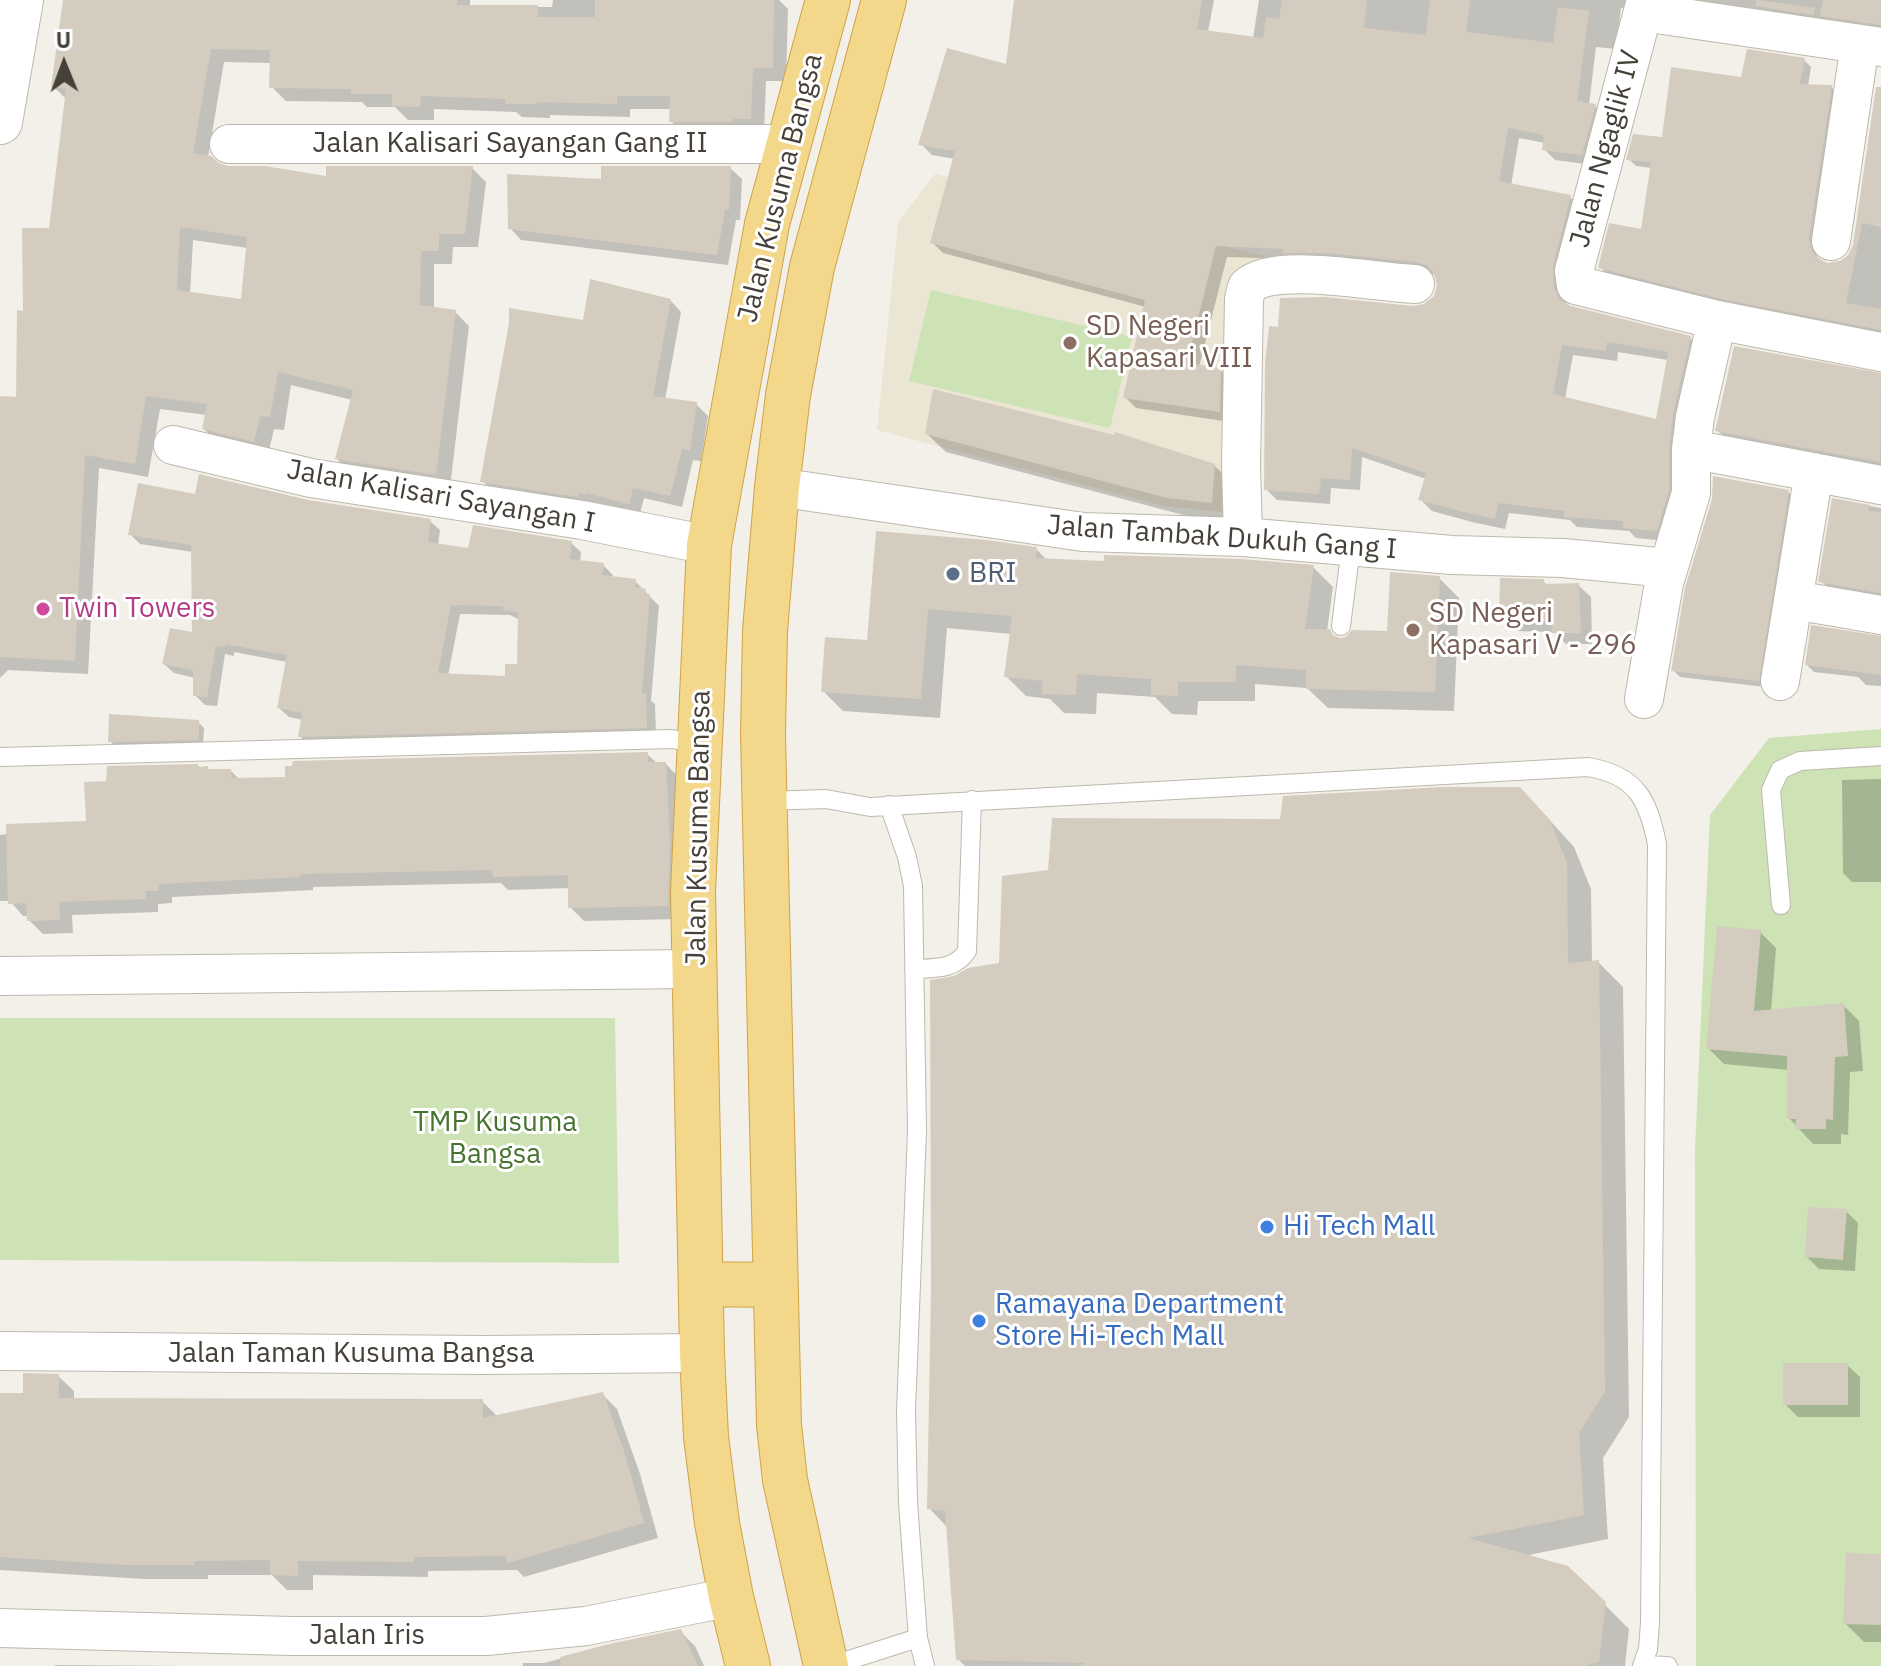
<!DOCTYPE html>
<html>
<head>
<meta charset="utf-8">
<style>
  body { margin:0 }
  #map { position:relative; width:1881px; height:1666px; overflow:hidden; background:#f3f0e9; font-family:"IBM Plex Sans",sans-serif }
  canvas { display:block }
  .north { position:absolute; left:24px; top:24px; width:80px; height:80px; -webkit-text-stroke:6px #fff; paint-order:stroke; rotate:359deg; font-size:22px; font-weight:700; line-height:32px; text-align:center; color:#464138 }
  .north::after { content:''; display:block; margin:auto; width:28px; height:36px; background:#464138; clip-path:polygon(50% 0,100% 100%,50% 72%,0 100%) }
</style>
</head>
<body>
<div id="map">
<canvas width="1881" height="1666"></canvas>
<div class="north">U</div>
</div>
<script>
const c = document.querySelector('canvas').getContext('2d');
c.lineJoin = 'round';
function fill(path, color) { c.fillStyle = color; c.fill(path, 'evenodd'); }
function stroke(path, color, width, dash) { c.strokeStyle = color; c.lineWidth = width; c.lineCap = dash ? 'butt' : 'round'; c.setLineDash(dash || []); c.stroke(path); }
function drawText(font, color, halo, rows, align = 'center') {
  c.font = font + ' "IBM Plex Sans",sans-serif'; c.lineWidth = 6; c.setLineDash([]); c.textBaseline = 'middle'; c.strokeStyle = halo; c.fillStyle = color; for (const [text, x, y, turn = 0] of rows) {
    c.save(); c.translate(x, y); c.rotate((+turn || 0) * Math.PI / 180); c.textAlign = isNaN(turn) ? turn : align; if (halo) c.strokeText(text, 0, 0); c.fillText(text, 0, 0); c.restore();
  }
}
const education = new Path2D(`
  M935,174l329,82 -26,258 -74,-8 -287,-76 21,-208z`);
const green = new Path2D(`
  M931,290l201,47 -22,91 -201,-47z
  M1881,729v937h-185l-1,-516 15,-335 59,-77z
  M0,1018h615l4,245 -619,-3z`);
const shadow = new Path2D(`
  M65,0h405v7h82l1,-7h226l9,9 -2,72h-20l-2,51 -79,3 -14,-14v-12h-41v8l-80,-2v3l-28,-1 -6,-5 -82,-3v11h-26l-13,-13h-28l-5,-5 -76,-1 -14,-14v-24l-48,-1 -16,95 10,8 110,14 144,-11 14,14 -8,65h-25l-1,17h-18v45l21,3 14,14 -19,162 -99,-15 -14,-14 15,-59 -61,-15 -7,45 -10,-1 -6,26 -50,-12 -14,-14 3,-14 -47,-6 -12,68 -49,-9 -11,206 -80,-4 -8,8v-280l18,1 7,-86 26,-83 16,-130 -14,-14zM193,240l55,8 -5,54 -53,-8z
  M1016,0h198l-6,32 45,6 6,-38h380l-5,10 -13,-2 -5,41 -20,-2 -7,58 6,1 11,11 -13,48 -38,-5 -11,-11 1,-6 -26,-5 -8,48 59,11 11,11 -18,70 4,28 123,32 11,11 -34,192 -31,-3 -7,-7 -52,-4 -7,-7 -61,-7 -4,16 -33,-7 -40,-11 -11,-11 5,-21 -64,-22 -2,33 -29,-2 -1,16 -53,-4 -11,-11 148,-181 11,-2 10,-9 4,-12 -2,-10 -146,-16 -64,-2 -28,110 21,3 11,11 -1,41 -94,-14 -11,-11 21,-90 -203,-54 -11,-11 23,-83 -23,-4 -11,-11 87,-78zM1618,352l50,8 -11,62 -92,-23 8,-44 44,6z
  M1676,0h205v33z
  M1804,60l7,7 -3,19 23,1 7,7 -23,152 2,11 10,8 12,-1 10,-7 6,-12 26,-156v245l-151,-29 -123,-31 -7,-7 43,-35 9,-64 -16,-2 -7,-7 34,-20 80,-60z
  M730,168l12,11 -2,41h-4l-8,45 -207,-25 -11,-12z
  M670,300l11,12 -16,88 31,4 12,12 -7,45 -8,-1 -11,47 -38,-9 -4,16 -146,-21 -11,-12 101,-158z
  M1881,375v92l-156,-29 -7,-7z
  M927,434l287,31 19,19 -3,37 -43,-5 -241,-64z
  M1788,492l7,7 -30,188 -85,-10 -7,-7z
  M197,496l110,6 123,19 10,9 -2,15 32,5 101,-7 10,9 -1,11 23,2 10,10 -1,3 23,3 24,25 -8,95 4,3 1,33 -347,9 -9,-10 3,-16 -14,-3 -10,-9 8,-46 -53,-10v4l-9,-2 -8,52 -12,-1 -10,-10v-17l-21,-5 -10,-9 30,-30 -1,-82 -53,-8 -10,-10zM460,614l50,1 10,5 -1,46 -12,12 -59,-2z
  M1834,500l47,8v89l-53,-9 -7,-7z
  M878,533l158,16 11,11 266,7 20,20 -6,44 13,9 49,-7 50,-55 20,20 -5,113 -126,-3 -21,-20 -52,-4v17h-57l-1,14 -25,-1 -17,-17 -58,-4 -1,21 -32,-1 -14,-14 -24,-3 -20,-20 5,-42 -64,-6 -7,90 -97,-7 -20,-20 45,-49z
  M1543,581l5,5 30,-1 13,12 1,47h-26l-12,-12 -40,-1 -13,-12z
  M1881,638v48l-15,-1 -8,-8 -44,-5 -7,-7z
  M198,722l6,6 -1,17 -87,2 -6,-6z
  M647,754l11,10h8l13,14 2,141 -97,2 -14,-14v-19l-62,2 -7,-7 -188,4v3l-141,7v6l-14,1v8l-86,3 1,18 -30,1 -14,-14v-4h-6l-13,-15h-10v-66l88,-12 20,-40 90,-17 12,5h21l9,9z
  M1881,779v103h-29l-9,-9 -1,-93z
  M1545,815l29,32 17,42 1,74 6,-1 25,25 6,430 -26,41 5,81 -84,17 80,48 25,25 -4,37h-660l-7,-7 -10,-131 -19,-20 72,-543 49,-93 232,-51z
  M1760,932l16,16 -5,64 72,-7 16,16 4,50 -13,1 -2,63 -7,-1v10h-28l-24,-26v-48l-65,-6 -16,-16z
  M1846,1211l12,12 -3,48 -36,-2 -12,-12z
  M1847,1365l13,12v40h-62l-13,-13z
  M58,1376l16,15v9l408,1 16,16 104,-23 15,15 23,65 18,64 -134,39 -7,-7 -89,1v6l-115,-2v15h-26l-15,-15h-64v4h-64l-144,-9v-176l25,1z
  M1881,1556v86h-17l-19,-19z
  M681,1632l14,14 9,20h-181v-3h21l65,-17z
  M55,1665l131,1h-131z`);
const building = new Path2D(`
  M63,0h394v5h81v12h57v-17h179l-1,68h-20l-2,51h-18v3h-64l1,-26h-53v8l-80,-2v2h-32l1,-5 -85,-3 -1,11 -28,-1v-12h-41v-5l-82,-1 1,-38 -59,-1 -18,104 18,3 8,7 9,3h37l61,10v-10h147l-8,68h-26v17h-18l-1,54 36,5 -20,165 -101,-16 18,-69 -75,-18 -8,45 -10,-1 -6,26 -52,-13 5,-25 -61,-8 -11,68 -50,-9 -10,206 -75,-4v-261l16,1 1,-87 6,1 -1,-83h27l17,-139 -15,-2zM180,227l67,10 -6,62 -64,-9z
  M1014,0h188l-5,29 66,9 3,-21 13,2 3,-19h85l-3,28 62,7 4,-35h40l-4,32 87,11 5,-36 31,4 -12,90 19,3 -14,51 -40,-5 2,-15 -36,-7 -9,53 72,14 -18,71 1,22 6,12 11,6 120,30 -18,78 -4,35v41l-12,41 -34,-3v-7l-59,-4v-6l-66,-8 -3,16 -35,-8 -42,-11 8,-27 -74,-25 -2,32 -29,-2 -2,16 -55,-4 1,-127 4,-37 9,1 2,-29 45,-1 88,9 11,-2 10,-8 3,-11 -3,-11 -7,-9 -10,-3 -89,-9h-45v-4l-67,-3 -29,117 34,5 -1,44 -97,-14 22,-98 -215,-57 25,-92 -37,-6 29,-97 59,16zM1607,342l61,10 -12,67 -103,-25 9,-49 44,6z
  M1757,0l58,8 -1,7 -59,-9z
  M1823,0h58v25l-61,-9z
  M1747,49l58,9 -5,26 32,1 -23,153 2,12 6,8 10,5 13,-2 8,-6 5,-10 23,-158h5v140l-19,-4 -16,80 35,6v21l-159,-31 -124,-31 11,-45 32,6 10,-67 -25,-2 7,-26 29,3 9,-70 70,10z
  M601,166h130l-2,44h-4l-8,45 -209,-26 -1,-55 94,5z
  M590,279l81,20 -18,97 44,6 -7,49 -8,-2 -12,47 -37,-8 -4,16 -43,-11v2l-7,-2 -1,4 -98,-15 29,-159v-15l74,12z
  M1734,346l147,27 -1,89 -165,-31z
  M933,389l181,46 1,-3 100,32 -3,39 -45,-5 -242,-64z
  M199,474l109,26 123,19 -3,23 40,6 5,-23 99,16 -2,18 34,4 -2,12 34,4 -1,8 11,2 -1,5h5l-8,99h4l1,35 -349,9 4,-24 -25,-5 10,-53 -62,-11v3l-9,-1 -9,51 -14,-1v-26l-31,-6 8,-36 22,4 -1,-87 -63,-10 10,-52 57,11zM451,605l52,1v4l15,2 -1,52h-12v12l-67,-3z
  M1713,476l76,14 -30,191 -88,-10 14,-83 27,-89z
  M1832,498l38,7 -2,6 13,1v81l-63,-11z
  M876,531l110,9 51,7 -1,11 68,3v-6l138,4 72,6 -9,64h25l3,6 7,3 6,-1 6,-7 35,1 3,-59 50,4 -5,116 -129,-3v-19l-70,-5v17h-58v14l-27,-1v-16l-74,-5 -1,21 -34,-1 1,-13 -39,-4 8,-61 -84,-7 -7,90 -100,-7 4,-55 42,3z
  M1500,578l44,1v5l35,-1 2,50h-29l-1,-12 -52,-1z
  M1811,625l70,11v39l-76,-10z
  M109,714l90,6v20l-91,2z
  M648,752v10h18l4,82 -2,62 -100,2v-33l-75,2 -1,-7 -192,4 1,3 -142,7v7h-13v8l-87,3 1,18 -33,1 -1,-18 -18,1 -2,-80 80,-3 -2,-39 22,-1 1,-15 91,-2v3l10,-1v3h23l1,9 53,-1v-11h7l1,-5z
  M1442,787h78l30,33 17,43 1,100 31,-3 6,432 -26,41 5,82 -116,23 100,28 38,36 -7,60 -16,4h-504l6,-3 -129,-3 -11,-149 -18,-2 4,-220 -1,-309 24,-4 14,-8 31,-5 3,-87 46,-6 4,-52 228,1 3,-23z
  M1717,926l44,4 -7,81 90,-8 4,53 -13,1 -2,63 -7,-1v10h-31l1,-10h-9v-63l-81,-7z
  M1808,1207l39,2 -4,51 -38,-3z
  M1783,1363h65v42h-65z
  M23,1373l36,1v24l424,1v19l120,-26 23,65 18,66 -137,40 -1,-7 -92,1v5l-116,-1v15l-28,-1v-15l-76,1v4h-67l-127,-8v-164h23z
  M1846,1553l35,1v71l-38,-1z
  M681,1629l17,37h-137l-1,-9 49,-13z`);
const service = new Path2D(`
  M1341,626l10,-79
  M0,757l672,-18 27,5
  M765,801l61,-2 44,8 718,-40c48,8 60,32 69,77l-7,779 -2,26 -6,17
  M889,805l18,52 6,29 4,245 -11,280 2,92 10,135 7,28
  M1781,905l-10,-115 9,-20 20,-9 81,-5
  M914,969c20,-1 41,1 53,-18l5,-151
  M1643,1665l25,1
  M830,1666l88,-28`);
const minor = new Path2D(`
  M1646,0l-72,271 2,14 141,35 164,32
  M1643,12l238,35
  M229,144h561
  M1831,241l29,-197
  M173,445l138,33 271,42 127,25
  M1691,449l190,36
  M777,487l306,45 160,5 209,18 111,3 105,10
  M1243,537l-2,-71 3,-167 3,-12c27,-26 129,-4 168,-3
  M1794,600l87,15
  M1780,681l34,-209
  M1644,699l20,-116 27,-90v-44l4,-32 22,-97
  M0,976l695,-7
  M0,1351l483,4 219,-2
  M0,1628l291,8h195l100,-10 145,-29`);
const tertiary = new Path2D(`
  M0,122l21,-122`);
const trunk = new Path2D(`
  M701,1284l74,1
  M748,1666l-17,-69 -14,-74 -11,-86 -4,-84 -9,-462 16,-346 58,-321 61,-224
  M826,1666l-41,-186 -6,-55 -16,-691 2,-103 12,-144 11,-92 24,-128 72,-267`);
const markers = [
  [1070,343,8,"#8d6e63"],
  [953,574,8,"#5c6f8a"],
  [43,609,8,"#d1479c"],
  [1413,630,8,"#8d6e63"],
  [1267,1227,8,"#3f7fe0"],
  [979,1321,8,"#3f7fe0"]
];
const streetNames = [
  ["Jalan Kalisari Sayangan Gang II",510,144],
  ["Jalan Ngaglik IV",1606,149,-75],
  ["Jalan Kusuma Bangsa",781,188,-76],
  ["Jalan Kalisari Sayangan I",441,497,10],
  ["Jalan Tambak Dukuh Gang I",1222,538,4],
  ["Jalan Kusuma Bangsa",699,828,-89],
  ["Jalan Taman Kusuma Bangsa",351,1354],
  ["Jalan Iris",367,1636]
];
const educationNames = [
  ["SD Negeri",1086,327],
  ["Kapasari VIII",1086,359],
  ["SD Negeri",1429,614],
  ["Kapasari V - 296",1429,646]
];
const serviceNames = [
  ["BRI",969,574]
];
const hotelNames = [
  ["Twin Towers",59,609]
];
const parkNames = [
  ["TMP Kusuma",495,1123],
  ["Bangsa",495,1155]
];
const shopNames = [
  ["Hi Tech Mall",1283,1227],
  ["Ramayana Department",995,1305],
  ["Store Hi-Tech Mall",995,1337]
];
fill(education, '#ebe5d4');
fill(green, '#cde3b6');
fill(shadow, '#0003');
fill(building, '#d4cdbf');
stroke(service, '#beb8ac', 20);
stroke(minor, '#beb8ac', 40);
stroke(tertiary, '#beb8ac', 46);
stroke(trunk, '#cfa347', 46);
stroke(service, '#fff', 18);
stroke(minor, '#fff', 38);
stroke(tertiary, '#fff', 44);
stroke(trunk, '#f3d78b', 44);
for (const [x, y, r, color] of markers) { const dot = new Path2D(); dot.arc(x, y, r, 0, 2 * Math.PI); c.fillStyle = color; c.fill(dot); stroke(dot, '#fff', 3); }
drawText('28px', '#464138', '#fff', streetNames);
drawText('28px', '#785e54', '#fff', educationNames, 'left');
drawText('28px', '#4e5e75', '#fff', serviceNames, 'left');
drawText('28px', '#b23c85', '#fff', hotelNames, 'left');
drawText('28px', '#477330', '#fff', parkNames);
drawText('28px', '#366cbe', '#fff', shopNames, 'left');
</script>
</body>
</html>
